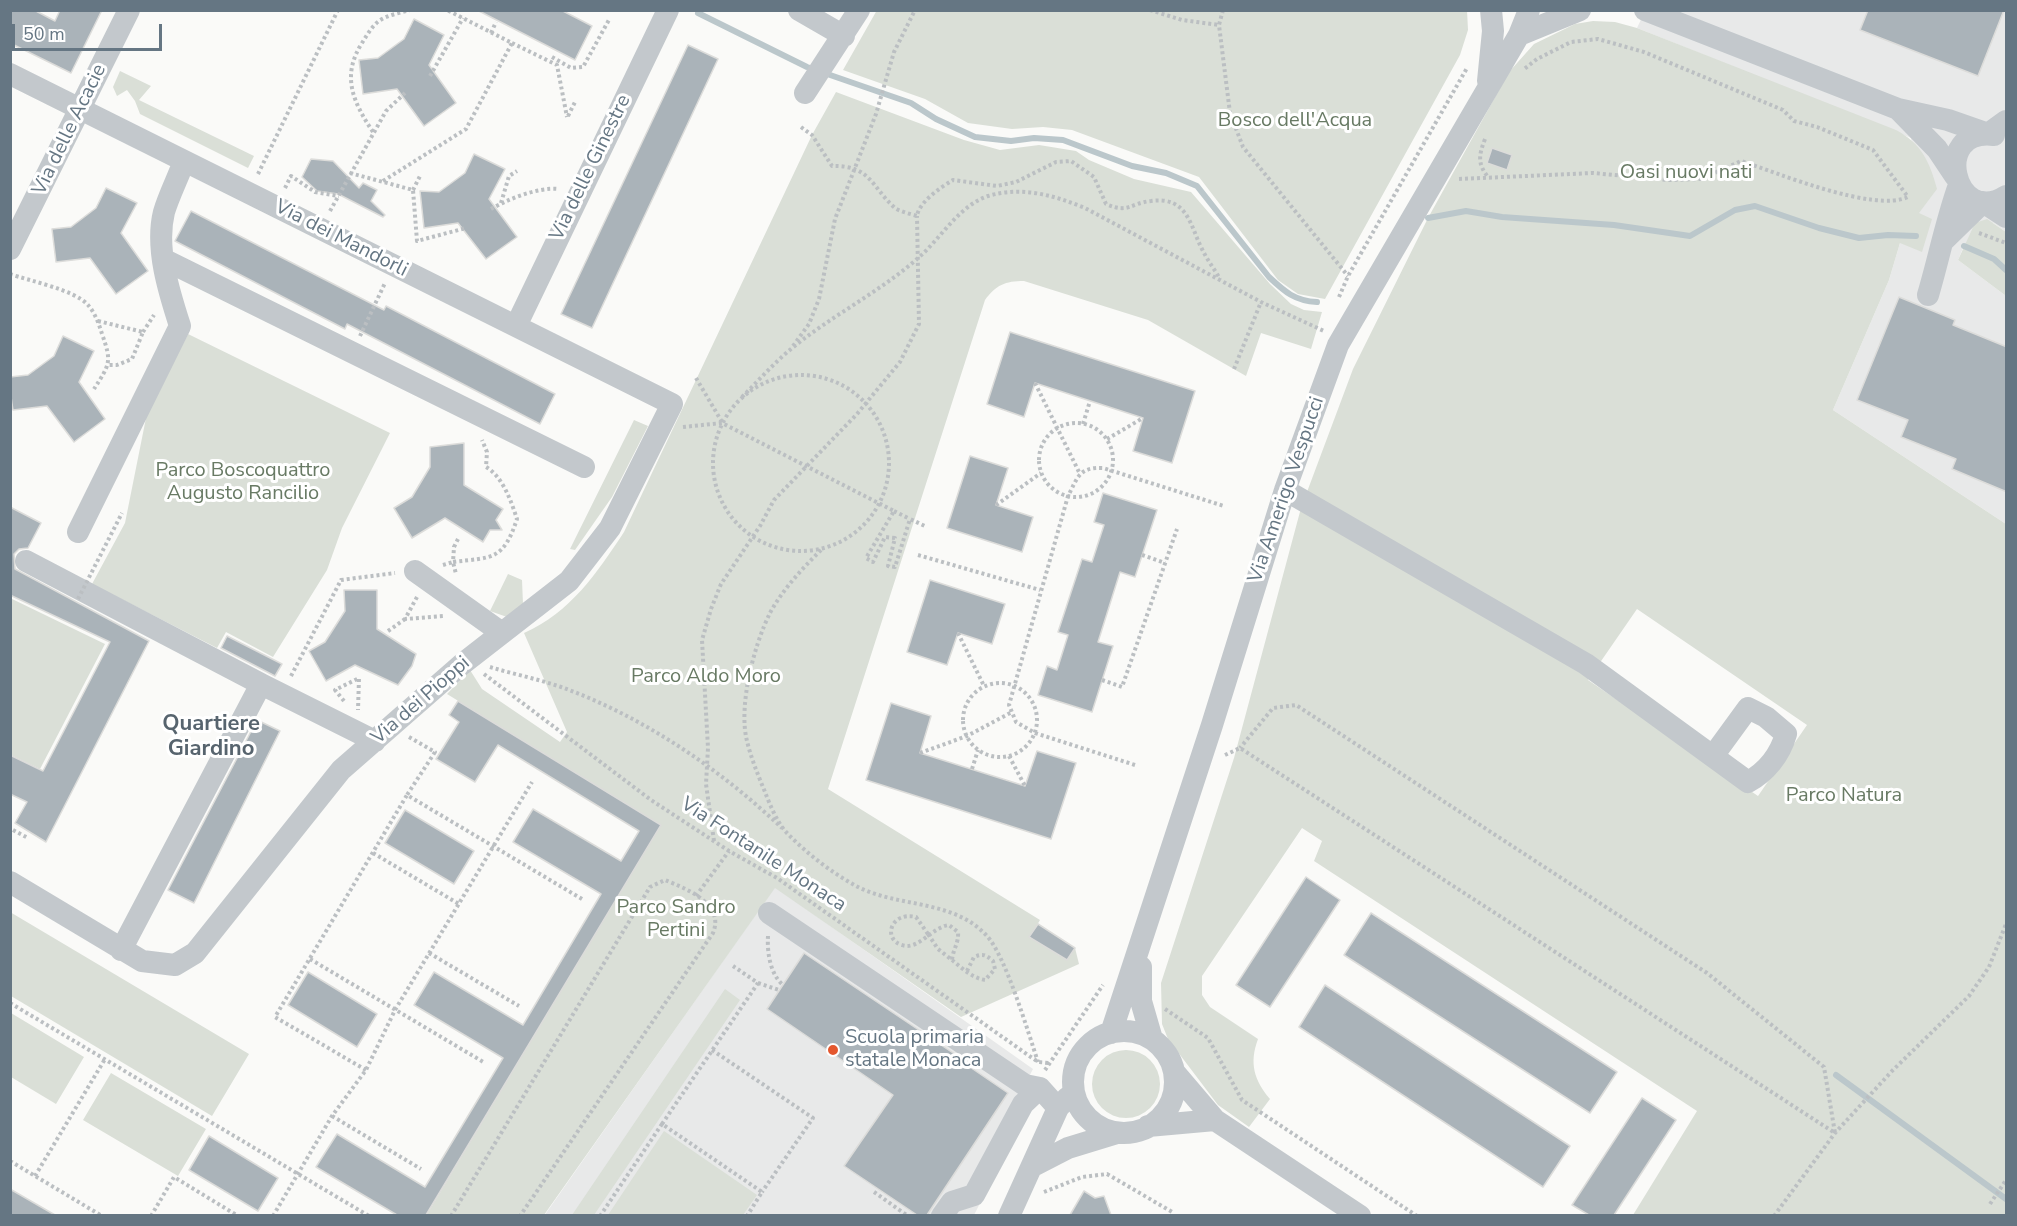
<!DOCTYPE html>
<html>
<head>
<meta charset="utf-8">
<style>
  body { margin:0 }
  #map { position:relative; width:2017px; height:1226px; overflow:hidden; background:#fafaf8; font-family:"Nunito Sans",sans-serif }
  canvas { display:block }
  .frame { position:absolute; inset:0; border:12px solid #657683; pointer-events:none }
  .scale { position:absolute; left:12px; top:24px; width:150px; height:27px; box-sizing:border-box; border:3px solid #657683; border-top:0; padding-left:8px; font-size:18px; line-height:21px; white-space:nowrap; color:#657683; -webkit-text-stroke:4px #fff; paint-order:stroke }
</style>
</head>
<body>
<div id="map">
<canvas width="2017" height="1226"></canvas>
<div class="frame"></div>
<div class="scale">50 m</div>
</div>
<script>
const c = document.querySelector('canvas').getContext('2d');
c.lineJoin = 'round';
function fill(path, color) { c.fillStyle = color; c.fill(path, 'evenodd'); }
function stroke(path, color, width, dash) { c.strokeStyle = color; c.lineWidth = width; c.lineCap = dash ? 'butt' : 'round'; c.setLineDash(dash || []); c.stroke(path); }
function drawText(font, color, halo, rows, align = 'center') {
  c.font = font + ' "Nunito Sans",sans-serif'; c.lineWidth = 6; c.setLineDash([]); c.textBaseline = 'middle'; c.strokeStyle = halo; c.fillStyle = color; for (const [text, x, y, turn = 0] of rows) {
    c.save(); c.translate(x, y); c.rotate((+turn || 0) * Math.PI / 180); c.textAlign = isNaN(turn) ? turn : align; if (halo) c.strokeText(text, 0, 0); c.fillText(text, 0, 0); c.restore();
  }
}
const built = new Path2D(`
  M1645,11h361v221l-13,-9 -29,23 -6,14 48,36v228l-173,-114 56,-130 11,-37 19,-30 -8,-75 -274,-110z
  M775,887l258,182 -16,31 12,8 -55,107 -430,1z`);
const green = new Path2D(`
  M877,10h590l1,20 -8,25 -135,244 -27,-5 -20,-14 -79,-103 -127,-47 -29,-3 -31,2 -44,-6 -43,-24 -82,-29z
  M1593,21l22,1 22,6 259,102c25,13 34,32 41,59l-18,24 13,6 -10,33 -22,-9 -11,37 -56,130 173,114v691h-373l64,-104 -383,-250 8,-20 -20,-13 -100,148v19l8,12 48,32c-9,24 -4,41 12,60l-21,28 -31,-22 -50,-66 -6,-15 -1,-41 73,-225 67,-250 52,-139 75,-151 81,-146 25,-28 41,-20zM1637,609l170,116 -49,71 -170,-116z
  M120,71l31,15 -12,14 115,56 -6,12 -108,-54 -5,-13 -8,-11 -10,6 -4,-9z
  M836,92l128,48 36,10 39,-5 37,6 13,9 45,19 57,13 79,92 21,20 13,6 18,2 -11,37 -50,-16 -15,43 -98,-56 -124,-39c-19,0 -28,4 -39,19l-157,489 212,131 -10,17 37,23 8,-12 4,16 -118,53 -186,-129 -231,327 -118,1 234,-391 -213,-131 23,-24 12,19 78,53 7,-10 -43,-99c46,-20 73,-60 100,-101l188,-397z
  M1987,219l19,13v64l-48,-36 17,-37z
  M188,334l202,99 -48,95 -15,42 -54,87 -47,-25 -9,16 -125,-64 33,-61 22,-110z
  M634,420l14,6 -36,71 -37,53 -5,-1z
  M508,574l14,6 1,24 -16,13 -17,-6z
  M10,598l95,46 -65,125 -29,-14z
  M10,912l239,142 -37,62 -201,-120z
  M725,989l15,11 -146,215h-22z
  M11,1013l73,44 -28,47 -45,-27z
  M1092 1084a34 34 0 1 1 68 0a34 34 0 1 1-68 0Z
  M111,1073l95,56 -28,47 -95,-56z
  M664,1131l93,64 -14,20h-135z`);
const stream = new Path2D(`
  M698,13l109,54 104,36 25,16 39,18 36,4 23,-3 29,2 69,26 34,7 31,13 72,91c16,15 26,24 48,25
  M1428,218l38,-7 36,6 112,8 76,11 45,-26 20,-4 64,22 40,10 29,-3 28,1
  M1964,246l30,13 12,11
  M1836,1075l170,124`);
const building = new Path2D(`
  M10,10h24l21,11 5,-11h42l-31,63 -61,-30z
  M477,10h84l31,16 -17,34z
  M1868,10h136l-26,66 -118,-46z
  M414,19l30,16 -15,30 27,38 -32,23 -27,-37 -34,5 -4,-34 19,-2 26,-19z
  M688,45l30,14 -126,269 -31,-14z
  M1492,148l20,7 -5,15 -20,-7z
  M474,154l31,15 -16,30 28,38 -31,22 -28,-36 -34,5 -4,-37 19,1 26,-19z
  M311,159l22,2 26,27 4,-5 14,7 -6,11 14,14 -2,2 -45,-23 -21,-3 -15,-14z
  M106,188l31,15 -16,30 27,38 -32,23 -26,-36 -34,4 -4,-33 19,-2 25,-19z
  M191,211l193,99 2,-4 169,88 -15,30 -193,-100 -2,5 -170,-88z
  M1899,297l56,23 -2,5 54,22v145l-55,-23 4,-10 -55,-22 7,-17 -51,-20z
  M1010,332l185,59 -23,72 -39,-12 10,-33 -108,-35 -11,34 -37,-13z
  M63,336l31,15 -15,31 26,37 -31,23 -27,-36 -34,4 -3,-20v-13l18,-2 26,-19z
  M464,443v42l39,24 -7,11 6,10h-12l-7,12 -38,-24 -33,20 -18,-30 18,-11 18,-30v-20z
  M970,456l38,12 -12,37 37,12 -11,35 -75,-24z
  M1103,493l54,17 -22,67 -15,-5 -22,70 15,4 -21,66 -54,-17 9,-29 10,4 11,-35 -10,-3 24,-73 10,3 12,-37 -10,-3z
  M10,507l31,16 -13,25 -9,1 -5,5 1,15 134,72 -103,201 -31,-19 12,-21 -17,-8v-39l33,16 67,-129 -100,-47z
  M930,580l75,24 -13,40 -34,-11 -11,32 -40,-13z
  M344,590h33v39l39,25 -4,12 -14,19 -43,-20 -29,16 -17,-30 16,-9 20,-31z
  M227,636l55,28 -7,12 -54,-28z
  M458,701l203,124 -235,390h-29l-81,-48 21,-33 88,53 78,-129 -89,-53 20,-33 89,53 78,-131 -88,-52 20,-33 88,52 18,-30 -141,-86 -23,37 -39,-23 23,-37 -10,-7z
  M891,703l40,13 -11,37 105,33 12,-35 39,12 -25,76 -185,-59z
  M257,720l23,11 -86,172 -26,-13z
  M405,810l69,41 -20,33 -69,-41z
  M1306,877l34,23 -70,107 -34,-22z
  M1371,913l246,159 -27,41 -246,-158z
  M1038,924l37,24 -8,12 -38,-23z
  M804,953l164,110 -1,2 41,28 -81,122h-10l-73,-49 49,-71 -126,-86z
  M308,972l69,42 -20,33 -69,-42z
  M1325,985l245,161 -27,41 -244,-160z
  M1642,1098l34,22 -62,95h-25l-17,-10z
  M209,1136l69,42 -20,33 -69,-41z
  M10,1189l45,26h-45z
  M1084,1191l11,7 9,-2 7,19h-41z`);
const path = new Path2D(`
  M1150,10l32,10 37,5
  M1223,10l-4,15 11,88 13,34 105,129
  M491,33l5,-11
  M512,43l45,22 10,52
  M552,57l19,11 12,-1 27,-49
  M430,76l33,-58
  M568,116l8,-16
  M801,127l11,8 20,31c39,-1 40,22 63,42 6,4 16,6 22,8 2,-14 24,-29 36,-36l44,6 19,-4 40,-20 15,-1 23,16 12,27c23,10 24,-1 45,-3 38,-5 39,26 52,50 5,10 12,19 17,28
  M373,132c-20,-30 -32,-56 -11,-89 5,-8 10,-17 17,-22 8,-6 21,-8 31,-11
  M1485,139c-6,16 -8,24 3,38
  M350,173l63,17 4,51 49,-13
  M258,174l80,-164
  M1459,179l134,-6 76,7 32,-1 40,-18c37,12 133,52 167,36l-35,-47 -56,-23 -23,-6 -11,-11 -139,-58 -46,-13 -27,3 -34,17 -14,11
  M383,181l83,-52 46,-86 -65,-33
  M285,188l6,-12 24,16 24,4
  M413,190l8,-16
  M501,203l8,-27 8,-5
  M491,209c17,-10 47,-22 67,-20
  M330,211l56,-100 19,-18
  M1979,233l27,10
  M10,274c20,7 65,16 78,31 7,8 11,19 14,29 10,28 8,30 -8,55
  M1339,297l9,-21 119,-208
  M98,321l45,11 -11,27 -15,6h-8
  M143,332l11,-17
  M360,336l25,-53
  M793,346l16,-22 10,-25 16,-80 41,-105 18,-62 21,-42
  M1234,369l27,-67
  M713 463a88 88 0 1 1 176 0a88 88 0 1 1-176 0Z
  M696,378l26,44
  M1035,383l45,91
  M742,397c16,-16 32,-34 49,-48 40,-33 87,-56 126,-90 23,-19 41,-53 71,-63 34,-10 65,-1 97,12l176,94 63,29
  M1039 460a37 37 0 1 1 74 0a37 37 0 1 1-74 0Z
  M1083,424l7,-23
  M683,427l39,-4 172,88 -28,47 7,4 12,-25 10,1 -7,28 7,1 15,-48 17,8
  M1107,439l36,-21
  M996,505l45,-32
  M894,511l16,8
  M458,539l-4,8 -1,15c40,-5 50,-1 64,-43 -6,-18 -14,-42 -31,-52l1,-15 -5,-12
  M821,550c-19,19 -38,39 -51,63 -16,32 -32,93 -23,128 4,17 11,34 18,51 5,13 12,30 21,40 20,21 46,41 72,55 42,21 95,12 129,49 19,21 41,96 51,126
  M918,555l122,35
  M1142,555l23,8
  M443,565l10,-3 3,12
  M417,597l-12,22 39,-3
  M388,631l17,-12
  M958,633l26,53
  M490,667c23,7 48,12 71,20 81,29 159,82 221,141
  M484,674l167,126 78,51 48,27 261,184 11,1
  M291,676l50,-96 54,-7
  M1102,680l20,7 55,-158
  M963 720a37 37 0 1 1 74 0a37 37 0 1 1-74 0Z
  M344,701l-9,-11 24,-12 -1,32
  M409,737l26,15 -28,43 175,104
  M920,753l47,-17 45,-24
  M1225,755l15,-7 595,385 -11,-66 -117,-94 -411,-268 -23,3 -33,40
  M1009,756l16,30
  M1135,765l-100,-32 -19,-11 -7,-17 59,-209c10,-19 11,-29 35,-28l121,38
  M972,769l6,-19
  M13,830l15,8
  M714,841l-8,-57 2,-36 -6,-108 9,-31 10,-25 39,-58 14,-26 83,-86 43,-52 19,-38 -2,-108
  M373,853l86,51
  M696,896l33,-45
  M928,934l-12,-17c-25,-6 -34,22 -14,28 16,6 30,-18 47,-20l9,7c1,11 -5,17 -6,28l-14,-11 -10,-15
  M768,936c-1,16 2,38 15,49
  M429,953l90,53
  M310,959l175,104
  M952,960c10,8 20,18 33,20l10,-11 -2,-8c-7,-6 -10,-8 -19,-4l-7,14
  M758,983l21,7
  M10,1003l359,213
  M1165,1009l43,29 34,62 175,116
  M712,1050l101,68 -51,74
  M366,1070l-91,-53 132,-222
  M1045,1070l58,-85
  M332,1116l89,53
  M662,1124l96,-141 -25,-17
  M10,1161l92,55
  M35,1176l70,-117
  M874,1192l34,24
  M1044,1192l38,-15 25,-3 67,39
  M1990,1204l16,-24
  M151,1216l23,-39 64,39
  M273,1216l59,-100 34,-46 29,-60 137,-228
  M451,1216l199,-329 15,-7c22,9 60,24 48,53l-193,283
  M600,1216l62,-92 100,68 -15,24
  M1774,1216l61,-83 57,-62 77,-75 20,-29 17,-43`);
const minor = new Path2D(`
  M799,10l45,26
  M1645,10l253,99 50,11 40,14 18,-13
  M1519,35l61,-25
  M10,74l662,330 -62,124 -41,53 -108,84 -120,105 -146,183 -20,12 -33,-4 -132,-79
  M1488,81l5,-50 -2,-21
  M805,93l54,-83
  M1898,109l39,40 18,27
  M1994,135c-64,-8 -40,94 12,61
  M1944,240l39,-38 23,15
  M10,249l119,-239
  M163,259l421,208
  M1928,295c11,-37 18,-74 31,-110
  M516,326l152,-316
  M1285,490l301,174 162,118c18,-10 32,-27 38,-48l-20,-17 -18,-9 -35,48
  M78,532l102,-206c-11,-34 -25,-78 -16,-114 5,-17 14,-34 20,-51
  M26,561l235,123 -140,266
  M415,571l87,62
  M261,684l114,57
  M769,913l256,172 15,3 18,20
  M1141,967v34l11,38
  M1073 1082a51 51 0 1 1 102 0a51 51 0 1 1-102 0Z
  M1111,1033l101,-308 73,-235 53,-145 181,-310 10,-25
  M1175,1073l40,47 145,96
  M1148,1126l67,-6
  M1035,1165l33,-17 49,-15
  M942,1216l10,-14 22,-7 49,-91 17,-16
  M1009,1216l49,-108 9,-10`);
const pathBridge = new Path2D(`
  M78,599l44,-86`);
const markers = [
  [833,1050,6,"#e4572e"]
];
const parkNames = [
  ["Bosco dell'Acqua",1295,121],
  ["Oasi nuovi nati",1686,173],
  ["Parco Boscoquattro",243,471],
  ["Augusto Rancilio",243,494],
  ["Parco Aldo Moro",706,677],
  ["Parco Natura",1844,796],
  ["Parco Sandro",676,908],
  ["Pertini",676,931]
];
const streetNames = [
  ["Via delle Acacie",70,130,-64],
  ["Via delle Ginestre",591,168,-64],
  ["Via dei Mandorli",341,239,27],
  ["Via Amerigo Vespucci",1287,490,-71],
  ["Via dei Pioppi",421,701,-41],
  ["Via Fontanile Monaca",763,855,33]
];
const poiNames = [
  ["Scuola primaria",845,1038],
  ["statale Monaca",845,1061]
];
const quarterNames = [
  ["Quartiere",211,725],
  ["Giardino",211,750]
];
fill(built, '#e8e9e9');
fill(green, '#dadfd7');
stroke(stream, '#bbc7cb', 6);
fill(building, '#aab3b9');
stroke(building, '#dcdcda', 1.5);
stroke(path, '#bbbfc2', 4, [3, 3]);
stroke(minor, '#c3c8cc', 22);
stroke(pathBridge, '#bbbfc2', 4, [3, 3]);
for (const [x, y, r, color] of markers) { const dot = new Path2D(); dot.arc(x, y, r, 0, 2 * Math.PI); c.fillStyle = color; c.fill(dot); stroke(dot, '#fff', 2); }
drawText('20px', '#687a64', '#fff', parkNames);
drawText('20px', '#657683', '#fff', streetNames);
drawText('20px', '#657683', '#fff', poiNames, 'left');
drawText('bold 22px', '#57646e', '#fff', quarterNames);
</script>
</body>
</html>
